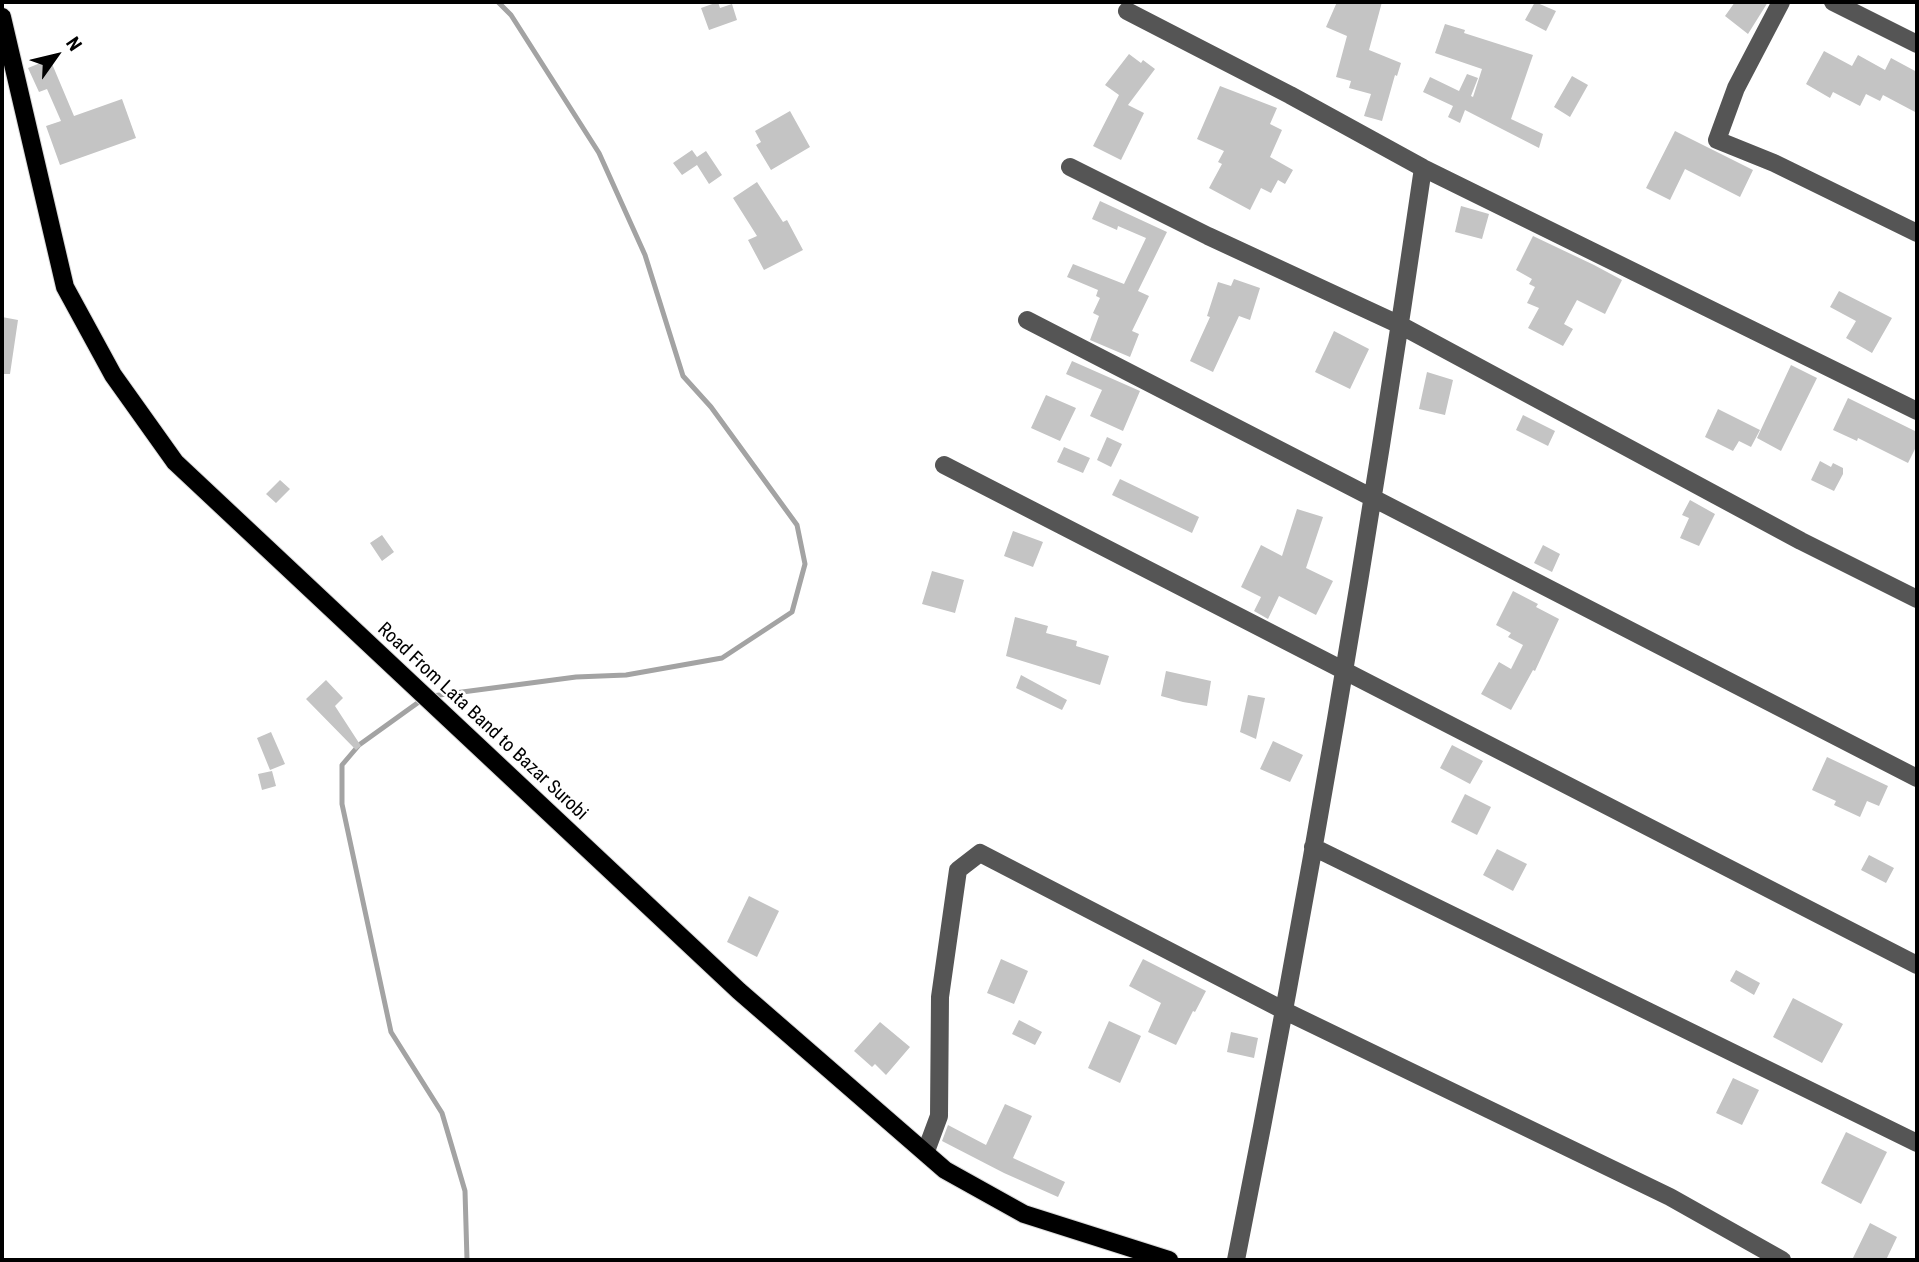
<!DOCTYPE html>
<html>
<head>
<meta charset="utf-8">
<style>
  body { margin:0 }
  #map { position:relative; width:1919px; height:1262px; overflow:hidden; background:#fff; font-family:"Roboto Condensed",sans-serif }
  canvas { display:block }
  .frame { position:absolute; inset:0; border:4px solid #000; pointer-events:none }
  .north { position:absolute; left:21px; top:21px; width:70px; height:70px; -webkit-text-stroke:5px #fff; paint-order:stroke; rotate:56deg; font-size:19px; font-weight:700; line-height:28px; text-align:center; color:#000 }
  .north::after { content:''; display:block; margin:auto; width:24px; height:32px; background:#000; clip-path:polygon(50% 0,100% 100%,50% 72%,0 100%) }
</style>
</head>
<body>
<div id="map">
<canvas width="1919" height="1262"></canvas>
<div class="frame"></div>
<div class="north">N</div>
</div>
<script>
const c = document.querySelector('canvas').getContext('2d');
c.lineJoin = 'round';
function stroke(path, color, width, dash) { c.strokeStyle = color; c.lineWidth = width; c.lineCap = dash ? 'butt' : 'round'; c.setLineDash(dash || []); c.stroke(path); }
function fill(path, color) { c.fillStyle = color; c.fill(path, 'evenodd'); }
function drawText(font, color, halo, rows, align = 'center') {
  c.font = font + ' "Roboto Condensed",sans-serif'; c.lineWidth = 5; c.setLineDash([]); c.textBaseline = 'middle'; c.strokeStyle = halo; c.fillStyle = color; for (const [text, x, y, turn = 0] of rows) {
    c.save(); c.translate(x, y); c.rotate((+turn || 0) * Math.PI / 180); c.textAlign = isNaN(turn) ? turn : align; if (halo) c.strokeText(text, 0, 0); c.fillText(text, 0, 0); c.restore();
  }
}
const stream = new Path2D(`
  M432,696l144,-19 50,-2 96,-17 70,-46 13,-48 -8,-39 -86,-118 -28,-31 -38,-121 -46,-102 -88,-138 -13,-13
  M423,699l-64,46 -17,20v39l49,228 51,81 23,78 2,69`);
const building = new Path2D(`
  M718,2l2,6 12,-4 5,16 -28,10 -8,-22z
  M1337,2h45l-13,48 32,13 -4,13 -2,-1 -13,46 -18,-5 7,-22 -22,-6 2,-7 -15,-4 11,-41 -21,-9z
  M1535,2l21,9 -10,20 -21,-11z
  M1735,2h33l-20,32 -23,-18z
  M1445,24l20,6 -1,3 69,22 -22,64 32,15 -4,14 -74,-38 -5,13 -12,-6 5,-11 -30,-14 7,-15 29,14 8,-17 11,4 -7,18 2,1 9,-28 -47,-16z
  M1824,51l28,15 6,-11 27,15 6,-12 26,14v41l-34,-18 -3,6 -14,-7 -6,12 -27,-14 -3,6 -24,-14z
  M1129,54l12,9 2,-3 12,9 -27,36 16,8 -23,47 -28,-14 26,-51 -14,-10z
  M50,59l24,57 48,-17 14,39 -76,27 -14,-39 15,-5 -14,-32 -8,3 -11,-24z
  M1572,76l16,9 -18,32 -16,-10z
  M1220,86l57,22 -7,16 12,6 -12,27 23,13 -8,14 -7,-4 -7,13 -10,-5 -11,22 -41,-22 13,-24 -4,-2 6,-11 -27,-12z
  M790,111l20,36 -39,23 -15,-25 5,-3 -6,-11z
  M1675,131l78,39 -13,27 -55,-28 -15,31 -24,-12z
  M692,150l5,7 9,-6 16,24 -13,9 -12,-19 -15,10 -9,-12z
  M757,182l26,40 4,-2 16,30 -39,20 -16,-30 9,-4 -24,-38z
  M1100,201l67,31 -29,59 11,5 -17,35 7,3 -9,23 -40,-17 9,-24 -6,-3 7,-15 -4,-2 2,-6 -31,-13 6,-13 51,20 22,-46 -28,-12 -1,4 -25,-11z
  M1461,206l28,8 -7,25 -27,-7z
  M1533,236l61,29 28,15 -17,34 -28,-14 -13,24 9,5 -10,17 -35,-18 11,-20 -12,-5 8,-16 -6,-3 3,-5 -16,-9z
  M1234,279l26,9 -10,32 -11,-4 -26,56 -23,-11 20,-44 -3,-1 11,-34 13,4z
  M1839,291l53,27 -20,35 -26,-15 10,-17 -26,-14z
  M2,317l16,3 -8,54h-8z
  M1334,331l35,18 -19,40 -35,-17z
  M1072,361l68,30 -17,40 -33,-15 12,-26 -36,-16z
  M1791,365l26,13 -36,73 -24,-13z
  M1427,372l26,8 -8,35 -26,-6z
  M1046,395l30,13 -16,33 -29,-13z
  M1848,398l69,34v13l-9,18 -50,-25 -1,3 -24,-11z
  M1718,409l42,21 -9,17 -12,-6 -6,10 -28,-14z
  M1523,415l32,16 -7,15 -32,-16z
  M1107,437l15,7 -11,23 -14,-7z
  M1064,447l26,11 -7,15 -26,-11z
  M1820,461l11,6 2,-4 10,5v6l-9,17 -23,-11z
  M1120,479l79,38 -7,16 -80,-38z
  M280,480l10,9 -14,14 -10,-9z
  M1690,500l25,14 -16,32 -19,-8 9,-20 -7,-3z
  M1297,509l26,8 -17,51 27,13 -17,34 -37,-19 -11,23 -14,-8 7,-14 -20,-10 20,-42 21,11z
  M1013,531l30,11 -10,25 -29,-11z
  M382,535l12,17 -12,9 -12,-18z
  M1543,545l17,9 -8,18 -18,-9z
  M932,571l32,9 -9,33 -33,-9z
  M1513,591l25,13 -2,3 23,12 -24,52 -2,-1 -22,40 -30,-16 18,-32 12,7 12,-24 -15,-8 3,-4 -15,-8z
  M1015,617l33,9 -2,7 31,8 -1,5 33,10 -9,29 -94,-29z
  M1166,671l45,10 -4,25 -24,-4 -22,-6z
  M1021,675l46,25 -5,10 -46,-22z
  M326,680l17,18 -8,8 26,40 -5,4 -50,-51z
  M1248,695l17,3 -9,41 -16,-7z
  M271,732l14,32 -15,6 -13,-32z
  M1273,741l30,14 -13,27 -30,-13z
  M1452,745l31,16 -13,23 -30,-16z
  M1827,757l61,29 -9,20 -12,-5 -7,16 -26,-12 2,-4 -24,-11z
  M272,771l4,15 -14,4 -4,-16z
  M1465,794l26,13 -14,28 -26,-13z
  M1497,849l30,15 -14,27 -30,-16z
  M1869,855l25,13 -8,15 -25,-13z
  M749,896l30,15 -22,46 -30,-15z
  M1001,959l27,12 -14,33 -27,-11z
  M1143,959l63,32 -11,21 -2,-1 -17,34 -28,-13 13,-29 -32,-17z
  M1736,970l24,13 -6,12 -24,-14z
  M1793,998l50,26 -21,39 -49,-26z
  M1019,1020l23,12 -7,13 -23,-11z
  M1109,1021l32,15 -21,47 -32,-15z
  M880,1022l30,25 -24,28 -11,-11 -3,3 -18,-16z
  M1231,1032l27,6 -4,20 -27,-6z
  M1733,1078l26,12 -17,35 -26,-12z
  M1005,1104l27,12 -19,42 52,24 -7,15 -54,-24 -62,-32 6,-16 38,20z
  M1846,1132l41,20 -26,52 -40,-21z
  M1870,1223l27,14 -11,23h-34z`);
const minor = new Path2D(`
  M1781,2l-45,86 -19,52 57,23 143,70
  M1833,2l84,42
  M1127,11l163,84 133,73 494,243
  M1070,167l138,69 192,89 401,216 116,58
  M1027,320l890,458
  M944,465l973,500
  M1313,847l604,296
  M926,1151l13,-35 1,-119 18,-127 22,-17 305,158 385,186 112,63
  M1236,1260c72,-362 134,-726 187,-1092`);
const major = new Path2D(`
  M2,17l63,270 48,88 62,87 564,529 206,179 79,44 145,46`);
const streetNames = [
  ["Road From Lata Band to Bazar Surobi",482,722,43]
];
stroke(stream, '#a3a3a3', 5);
fill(building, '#c4c4c4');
stroke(major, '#dbdbdb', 20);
stroke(minor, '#555', 18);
stroke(major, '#000', 18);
drawText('19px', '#000', '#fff', streetNames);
</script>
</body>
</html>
